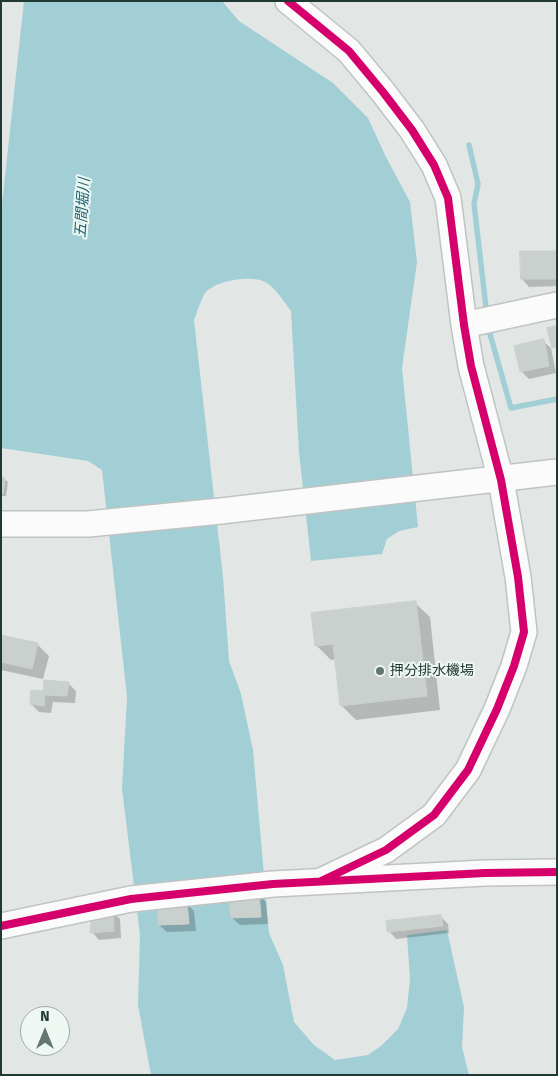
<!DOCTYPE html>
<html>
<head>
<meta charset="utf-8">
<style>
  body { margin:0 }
  #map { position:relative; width:558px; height:1076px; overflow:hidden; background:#e2e7e5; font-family:"Fira Sans",sans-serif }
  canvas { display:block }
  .frame { position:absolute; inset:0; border:2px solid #203932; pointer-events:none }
  .north { position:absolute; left:20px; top:1006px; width:50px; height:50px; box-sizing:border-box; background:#eff7f3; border:1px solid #9caba6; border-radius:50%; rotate:0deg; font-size:14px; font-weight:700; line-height:20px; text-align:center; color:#203932 }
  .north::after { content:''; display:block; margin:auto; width:18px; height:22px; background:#647671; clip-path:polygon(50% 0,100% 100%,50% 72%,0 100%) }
</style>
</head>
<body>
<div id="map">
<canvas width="558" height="1076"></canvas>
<div class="frame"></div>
<div class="north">N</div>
</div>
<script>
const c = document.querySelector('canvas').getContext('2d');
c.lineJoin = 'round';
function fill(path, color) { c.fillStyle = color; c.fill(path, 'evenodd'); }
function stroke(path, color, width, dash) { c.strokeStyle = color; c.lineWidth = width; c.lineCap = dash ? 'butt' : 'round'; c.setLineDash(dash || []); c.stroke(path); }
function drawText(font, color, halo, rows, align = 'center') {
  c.font = font + ' "Fira Sans","Noto Sans JP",sans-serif'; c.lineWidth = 4; c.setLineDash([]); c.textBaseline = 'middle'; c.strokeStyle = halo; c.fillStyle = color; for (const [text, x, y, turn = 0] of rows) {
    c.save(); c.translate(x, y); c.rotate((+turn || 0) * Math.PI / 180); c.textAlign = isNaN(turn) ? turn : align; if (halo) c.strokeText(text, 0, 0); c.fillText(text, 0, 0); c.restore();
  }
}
const water = new Path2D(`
  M24,1h198l17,20 94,62 35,35 18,39 24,45 7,60 -15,106 16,159 -19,4 -12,8 -5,15 -71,7 -12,-109 -8,-141c-7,-9 -15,-23 -26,-29 -13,-7 -48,-2 -59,10 -4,4 -9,21 -12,28l29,257 6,84 12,33 12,56 16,183 14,32 11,57 20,23 21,15 33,-5 13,-9 17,-17 9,-21 3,-29 -3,-44 40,-5 17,77 -2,40 7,28h-318l-13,-70 2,-70 -18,-146 5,-92 -25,-227 -14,-9 -87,-13v-235z`);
const shadow = new Path2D(`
  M557,252v34l-28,1 -7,-8z
  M543,341l8,7 5,25 -27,6 -8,-8z
  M1,479h3l4,3 -2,14h-5z
  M415,603l15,14 10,93 -84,10 -15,-15 -5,-46 -5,1 -15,-15z
  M1,636l36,8 12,12 -6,23 -42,-9z
  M68,683l8,8 -1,12 -22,-1 -2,11 -12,-1 -8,-8 13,-12z
  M259,895l7,7 2,22 -28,1 -8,-7z
  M187,904l7,7 2,20 -29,1 -8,-7z
  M112,912l8,7 1,19 -22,2 -7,-8z
  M440,916l8,8 1,9 -53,6 -7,-8z`);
const stream = new Path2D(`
  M469,145l9,39 -4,20 12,103
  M490,334l21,74 46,-9`);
const building = new Path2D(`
  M520,251h37v28h-36z
  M557,326v21l-5,1 -5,-20z
  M544,339l5,27 -29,6 -6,-26z
  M1,477l4,1 -2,16 -2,-1z
  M416,601l11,95 -87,10 -7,-62 -18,2 -4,-33z
  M1,635l37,8 -6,26 -31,-7z
  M44,680l25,2 -2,14 -22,-1 -1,11 -14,-2 1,-14 12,1z
  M259,893l2,24 -30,1 -2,-23z
  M187,902l2,22 -31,1v-21z
  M113,911l1,20 -24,2 2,-20z
  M441,915l2,11 -56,6 -1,-11z`);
const minor = new Path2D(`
  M288,1l61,50 34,41 29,38 22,35 14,33 16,127 7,41 30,114 17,97 6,55 -10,34 -17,43 -29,61 -34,45 -48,35 -65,31
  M464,325l93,-20
  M1,524h87l133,-13 336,-39
  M1,926l130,-27 142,-15 212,-11 72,-1`);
const cycleway = new Path2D(`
  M288,1l61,50 34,41 29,38 22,35 14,33 16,127 7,41 30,114 17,97 6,55 -10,34 -17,43 -29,61 -34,45 -48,35 -65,31
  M1,926l130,-27 142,-15 212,-11 72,-1`);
const markers = [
  [380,671,5,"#647671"]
];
const poiNames = [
  ["押分排水機場",390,671]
];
const waterNames = [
  ["五間堀川",83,208,-86]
];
fill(water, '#a2cfd6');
fill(shadow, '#0003');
stroke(stream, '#a2cfd6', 5.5);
fill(building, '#cad0ce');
stroke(building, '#cad0ce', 1);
stroke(minor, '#bfc4c2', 28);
stroke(minor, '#fbfbfb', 25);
stroke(cycleway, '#d6006c', 8);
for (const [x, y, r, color] of markers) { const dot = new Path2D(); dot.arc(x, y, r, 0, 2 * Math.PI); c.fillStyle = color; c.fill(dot); stroke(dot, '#eff7f3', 2); }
drawText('14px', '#203932', '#eff7f3', poiNames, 'left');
drawText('italic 15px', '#1c6674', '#eff7f3', waterNames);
</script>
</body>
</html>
